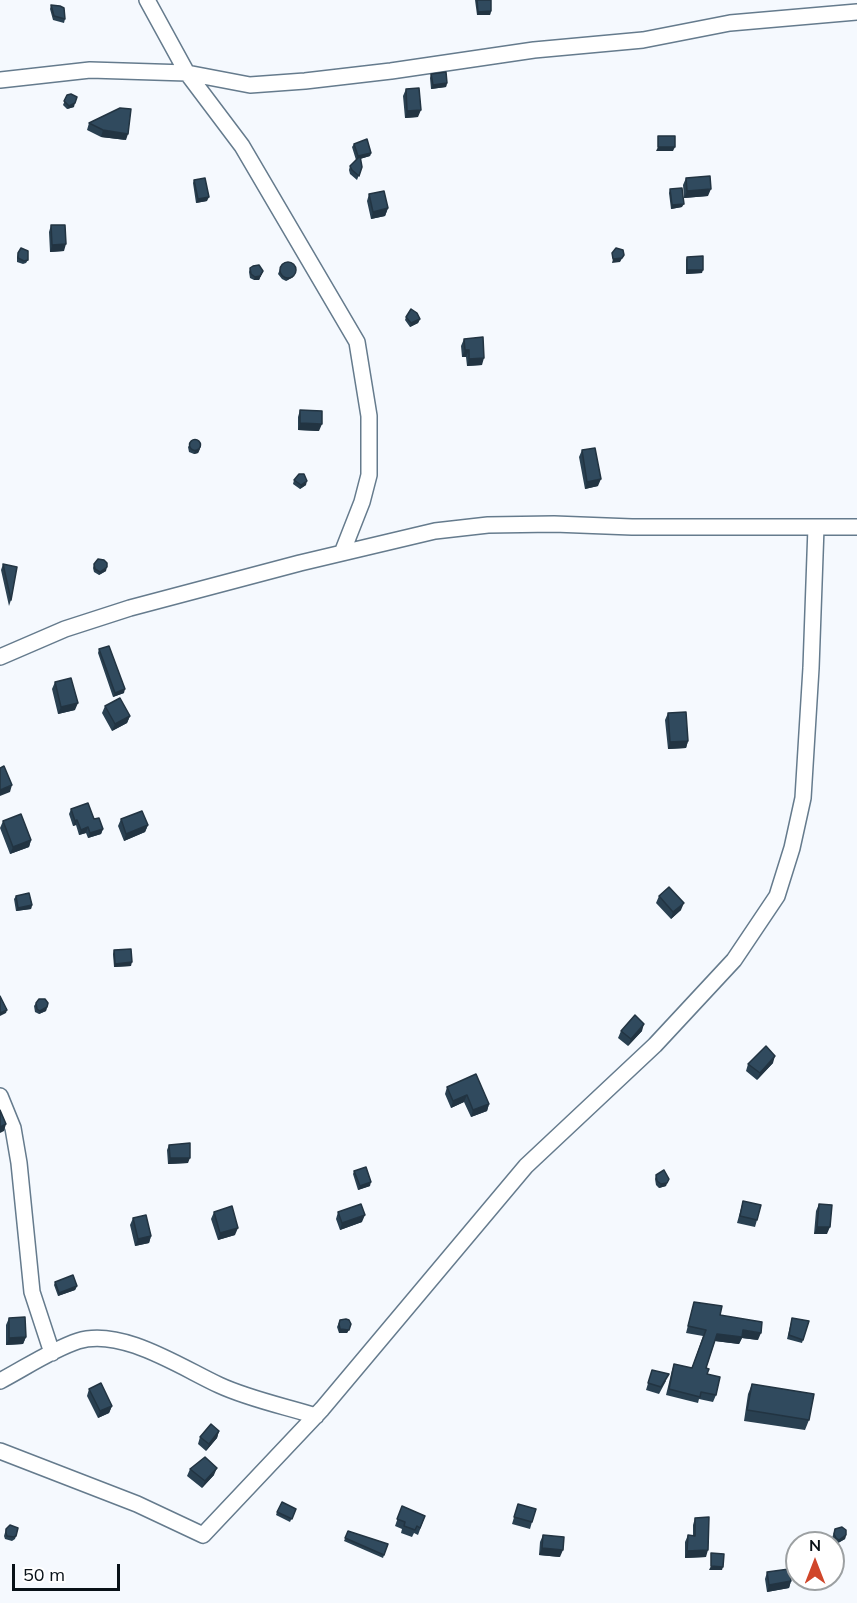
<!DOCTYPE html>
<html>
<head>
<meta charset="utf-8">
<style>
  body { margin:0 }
  #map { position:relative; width:857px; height:1603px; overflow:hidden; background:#f5f9fe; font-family:Mulish,sans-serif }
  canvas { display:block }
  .north { position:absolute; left:785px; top:1531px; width:60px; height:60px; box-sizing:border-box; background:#fff; border:2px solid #9ca0a2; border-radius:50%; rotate:0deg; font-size:16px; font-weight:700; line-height:24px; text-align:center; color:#081117 }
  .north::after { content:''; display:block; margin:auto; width:21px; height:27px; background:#d0462a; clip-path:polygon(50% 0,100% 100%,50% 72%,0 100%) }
  .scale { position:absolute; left:12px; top:1564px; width:108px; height:27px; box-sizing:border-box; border:3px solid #081117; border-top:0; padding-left:8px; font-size:18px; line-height:21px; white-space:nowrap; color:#081117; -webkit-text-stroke:4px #fff; paint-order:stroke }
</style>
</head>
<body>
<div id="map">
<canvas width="857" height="1603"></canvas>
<div class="north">N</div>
<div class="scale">50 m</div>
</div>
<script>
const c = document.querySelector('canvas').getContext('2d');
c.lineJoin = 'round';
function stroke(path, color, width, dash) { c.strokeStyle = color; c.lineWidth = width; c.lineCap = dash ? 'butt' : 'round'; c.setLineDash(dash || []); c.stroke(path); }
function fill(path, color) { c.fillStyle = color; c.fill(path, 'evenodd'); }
const minor = new Path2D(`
  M147,0l40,73 55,73 115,196 12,74v59l-7,27 -20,51
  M0,80l90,-10 97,3 63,12 55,-4 86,-10 143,-21 109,-10 87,-17 127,-11
  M0,657l65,-28 65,-21 170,-45 135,-32 53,-6 66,-1 78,3h225
  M0,1096l13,32 6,35 13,129 20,61
  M0,1381c25,-13 51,-31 78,-40 43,-14 104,27 141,44 30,14 65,21 97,31
  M0,1451l137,53 66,31 119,-126 204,-243 129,-121 79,-85 43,-64 15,-48 11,-50 8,-130 5,-141`);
const wall = new Path2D(`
  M475,0h16v11l-1,4h-13z
  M51,5l14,14 -1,4 -11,-3 -3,-11z
  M431,74l16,9 -1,4 -15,2 -1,-11z
  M406,89l12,28 -13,1 -2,-22z
  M67,95l7,12 -7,2 -4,-4z
  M89,123l37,17 -25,-3 -14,-7z
  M354,144l17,9 -1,3 -10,3 2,8 -5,13 -7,-6 -1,-4 1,-4 6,-6 -4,-13z
  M686,178l22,18 -24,2 -1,-13z
  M194,180l13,21 -11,2 -3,-20z
  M670,189l12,18 -11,2 -2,-16z
  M369,194l19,14 -3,8 -14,3 -4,-18z
  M51,225l13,26 -14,1 -1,-20z
  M18,253l10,7 -2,3 -3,1 -6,-2v-5z
  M687,257l15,16 -16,1v-14z
  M282,264l11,13 -7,4 -4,-2 -4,-5z
  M250,268l13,3 -4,9h-5l-4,-2 -1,-6z
  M406,317l14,2 -2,4 -8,4 -5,-7z
  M464,339l18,26 -15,1 -1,-9h-4l-1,-11z
  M300,410l19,21 -21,-1v-13z
  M190,444l11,2 -3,7 -4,1 -5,-2 -1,-5z
  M582,450l16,36 -13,3 -6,-32z
  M294,480l12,5 -6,4 -7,-5z
  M3,564l8,36 -2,6 -8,-36z
  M94,564l12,7 -7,4 -5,-3 -1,-4z
  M99,649l25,44 -11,4 -15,-44z
  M55,682l20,28 -17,4 -6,-25z
  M105,706l25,10 -3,7 -15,8 -10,-18z
  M668,713l20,28 -2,7 -18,1 -3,-29z
  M71,809l23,10 9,10 -2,5 -13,4 -2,-5 -7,2 -3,-10 -3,1 -4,-12z
  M121,819l27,6 -3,7 -21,9 -6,-15z
  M3,821l28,19 -2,7 -19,7 -10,-26z
  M16,896l16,9 -1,4 -15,2 -2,-12z
  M659,896l22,14 -10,9 -15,-16z
  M114,950l17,16 -17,1 -1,-13z
  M36,1003l11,4 -1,4 -7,3 -4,-2 -1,-6z
  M621,1031h21l-14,15 -10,-8z
  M773,1063l-16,17 -11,-9 2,-7z
  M447,1087l42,17 -2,7 -16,6 -7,-15 -13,6 -6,-14z
  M169,1145l19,18 -20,1 -1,-14z
  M354,1171l16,15 -12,4 -5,-16z
  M656,1175l11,7 -1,4 -7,2 -3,-3 -1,-6z
  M743,1201l14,19 -2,7 -18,-4z
  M819,1204l8,30h-13l2,-23z
  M214,1212l21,23 -17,5 -7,-21z
  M338,1212l24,10 -22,8 -4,-11z
  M133,1218l18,18 -2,7 -14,3 -5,-21z
  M55,1282l22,4 -2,4 -17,6 -4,-11z
  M694,1302l26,13 38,25 -16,-2 -3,6 -24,-3 -9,27 1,6 9,21 -3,7 -14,-3 -1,4 -32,-8 6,-25 2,-6 18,4 11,-32 -17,-3z
  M9,1318l17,19 -3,7 -17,1v-20z
  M792,1318l17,3 -7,22 -15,-4z
  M340,1320l11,4 -4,9h-8l-2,-6z
  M652,1370l14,11 -7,13 -13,-4z
  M752,1384l57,36 -4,10 -61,-9 4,-27z
  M89,1389l23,17 -3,7 -11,5 -11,-22z
  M219,1431l-2,7 -11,13 -8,-7 2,-7z
  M190,1469l24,6 -12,13 -15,-12z
  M518,1504l14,18 -2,7 -18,-5z
  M402,1506l23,10 -7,19 -4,-2 -2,4 -11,-4 1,-4 -7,-3z
  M296,1509l-6,13 -14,-7 1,-3z
  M695,1518l11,39 -21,1v-16l3,-7 5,1v-11z
  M6,1529l10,7 -1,3 -3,2 -7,-2 -1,-3z
  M835,1529l11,6 -1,4 -7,4 -4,-1 -2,-4z
  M348,1531l40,13 -5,14 -39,-17z
  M543,1535l17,22 -21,-2 1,-13z
  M767,1572l24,9 -2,7 -22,4 -2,-13z`);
const shadedWall = new Path2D(`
  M491,11l-1,4h-13l1,-3z
  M447,83l-1,4 -15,2 2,-4z
  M75,103l-1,4 -7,2 2,-3z
  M421,110l-3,7 -13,1 2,-7z
  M103,130l25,4 -2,6 -25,-3z
  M658,147h17l-2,4h-17z
  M371,153l-1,3 -14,4 2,-4z
  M711,189l-3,7 -24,2 3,-7z
  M209,197l-2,4 -11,2 2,-4z
  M684,204l-2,3 -11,2 1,-4z
  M388,208l-3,8 -14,3 2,-7z
  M66,244l-2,7 -14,1 2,-7z
  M624,255l-4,7 -8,1 1,-4z
  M687,270h16l-1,3 -16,1z
  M263,271l-4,9h-5l1,-3z
  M294,274l-1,3 -7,4 2,-3z
  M420,319l-2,4 -8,4 1,-4z
  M465,350h4l-3,7h-4z
  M484,358l-2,7 -15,1 2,-7z
  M300,423l22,1 -3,7 -21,-1z
  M200,449l-2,4 -4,1 1,-3z
  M601,479l-3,7 -13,3 2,-7z
  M307,481l-1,4 -6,4 1,-4z
  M107,567l-1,4 -7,4 1,-3z
  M125,689l-1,4 -11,4 2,-4z
  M78,703l-3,7 -17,4 3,-7z
  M130,716l-3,7 -15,8 3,-7z
  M688,741l-2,7 -18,1 2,-7z
  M12,785l-2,7 -10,4v-6z
  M77,820l-1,5 -3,1 2,-5z
  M148,825l-3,7 -21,9 2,-7z
  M88,827l-2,6 -7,2 2,-5z
  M103,829l-2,5 -13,4 2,-5z
  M31,840l-2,7 -19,7 3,-7z
  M684,903l-3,7 -10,9 2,-7z
  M32,905l-1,4 -15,2 2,-3z
  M132,962l-1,4 -17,1 1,-3z
  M47,1007l-1,4 -7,3 1,-3z
  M7,1010l-1,3 -6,3v-3z
  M644,1024l-2,7 -14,15 3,-7z
  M775,1056l-2,7 -16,17 3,-7z
  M467,1095l-3,7 -13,6 2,-7z
  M489,1104l-2,7 -16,6 2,-7z
  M6,1124l-2,7 -4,2v-6z
  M170,1158h20l-2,5 -20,1z
  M371,1182l-1,4 -12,4 2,-4z
  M667,1183l-1,3 -7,2 2,-4z
  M365,1215l-3,7 -22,8 2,-7z
  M817,1227h13l-3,7h-13z
  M238,1228l-3,7 -17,5 2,-7z
  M151,1236l-2,7 -14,3 3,-7z
  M77,1286l-2,4 -17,6 1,-3z
  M340,1329l9,1 -2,3h-8z
  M743,1330l18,3 -3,7 -16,-2 -3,6 -24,-3 2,-7z
  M26,1337l-3,7 -17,1 3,-7z
  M112,1406l-3,7 -11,5 2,-7z
  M219,1431l-2,7 -11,13 3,-7z
  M217,1468l-3,7 -12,13 3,-7z
  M846,1535l-1,4 -7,4 1,-3z
  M542,1548l21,2 -3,7 -21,-2z
  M708,1550l-2,7 -21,1 2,-7z
  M711,1566l12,1 -1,3h-13z
  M791,1581l-2,7 -22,4 2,-7z`);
const building = new Path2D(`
  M477,0h14v11l-13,1z
  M51,5l9,1 4,2 1,11 -11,-3z
  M446,72l1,11 -14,2 -2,-11z
  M419,88l2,22 -14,1 -1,-22z
  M71,94l6,3 -2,6 -6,3 -5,-5 3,-6z
  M120,108l11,1 -3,25 -25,-4 -14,-7z
  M658,136h17v11h-17z
  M367,139l4,14 -13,3 -4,-12z
  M360,156l2,11 -3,9 -7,-6 -2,-4z
  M710,176l1,13 -24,2 -1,-13z
  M205,178l4,19 -11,2 -4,-19z
  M682,188l2,16 -12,1 -2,-16z
  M384,191l4,17 -15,4 -4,-18z
  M51,225h14l1,19 -14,1z
  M21,248l7,3v9l-4,1 -6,-3v-5z
  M616,248l7,2 1,5 -2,3 -9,1 -1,-6z
  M703,256v14h-16v-13z
  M280 270a8 8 0 1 1 16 0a8 8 0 1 1-16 0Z
  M259,265l4,6 -3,5 -5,1 -4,-3 -1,-6 3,-2z
  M411,309l6,4 3,6 -9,4 -5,-6z
  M483,337l1,21 -15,1v-9h-4l-1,-11z
  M300,410l22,1v13l-22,-1z
  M189.5 445a5.5 5.5 0 1 1 11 0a5.5 5.5 0 1 1-11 0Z
  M595,448l6,31 -14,3 -5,-32z
  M299,474h5l3,7 -6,4 -7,-5z
  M98,559l6,1 3,3v4l-7,5 -5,-3 -1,-5z
  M3,564l14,3 -6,33z
  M109,646l16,43 -10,4 -16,-44z
  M71,678l7,25 -17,4 -6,-25z
  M120,698l10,18 -15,8 -10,-18z
  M686,712l2,29 -18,1 -2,-29z
  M4,766l8,19 -12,5v-22z
  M88,803l6,16 5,-1 4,11 -13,4 -2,-6 -7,3 -4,-10 -2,1 -4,-12z
  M142,811l6,14 -22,9 -5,-15z
  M21,814l10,26 -18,7 -10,-26z
  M669,887l15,16 -11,9 -14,-16z
  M29,893l3,12 -14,3 -2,-12z
  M131,949l1,13 -17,2 -1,-14z
  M0,996l7,14 -7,3z
  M39,999h6l3,4 -1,4 -7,4 -3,-2 -1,-6z
  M635,1015l9,9 -13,15 -10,-8z
  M766,1046l9,10 -15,17 -12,-9z
  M476,1074l13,30 -16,6 -6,-15 -14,6 -6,-14z
  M0,1110l6,14 -6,3z
  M190,1143v15h-20l-1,-13z
  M366,1167l5,15 -11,4 -6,-15z
  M664,1170l5,9 -2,4 -6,1 -4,-3 -1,-6z
  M743,1201l18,4 -4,15 -17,-4z
  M361,1204l4,11 -23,8 -4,-11z
  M819,1204l13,1 -2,22h-13z
  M232,1206l6,22 -18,5 -6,-21z
  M146,1215l5,21 -13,3 -5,-21z
  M73,1275l4,11 -18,7 -4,-11z
  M694,1302l28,4 -2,9 42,7 -1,11 -18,-3 -1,7 -25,-3 -11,34 3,1 -2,5 13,3 -4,18 -15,-3 -1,5 -31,-8 5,-25 18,4 14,-38 -18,-4z
  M25,1317l1,20 -17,1v-20z
  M792,1318l17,3 -6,19 -14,-5z
  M346,1319l3,1 2,4 -2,6 -9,-1 -1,-5 1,-4z
  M652,1370l17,4 -8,13 -13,-4z
  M101,1383l11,23 -12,5 -11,-22z
  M752,1384l62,10 -5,26 -62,-10z
  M211,1424l8,7 -10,13 -9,-7z
  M205,1457l12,11 -12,13 -15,-12z
  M282,1502l14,7 -4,10 -15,-7z
  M518,1504l18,5 -4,13 -18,-5z
  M402,1506l23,10 -5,12 -3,-2 -2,4 -11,-4 1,-4 -8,-3z
  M709,1517l-1,33 -21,1 1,-16 7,1v-18z
  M10,1525l8,3 -2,8 -2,1 -7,-1 -1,-3v-4z
  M842,1527l4,3v5l-7,5 -3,-2 -2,-4 1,-5z
  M348,1531l40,13 -4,11 -39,-17z
  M543,1535l21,2 -1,13 -21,-2z
  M711,1553l13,1 -1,13 -12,-1z
  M789,1569l2,12 -22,4 -2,-13z`);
stroke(minor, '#657b8d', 18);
stroke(minor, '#fff', 15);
fill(wall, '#294051');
fill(shadedWall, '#223442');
fill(building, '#304a5e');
stroke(building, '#223442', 1.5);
</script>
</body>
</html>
